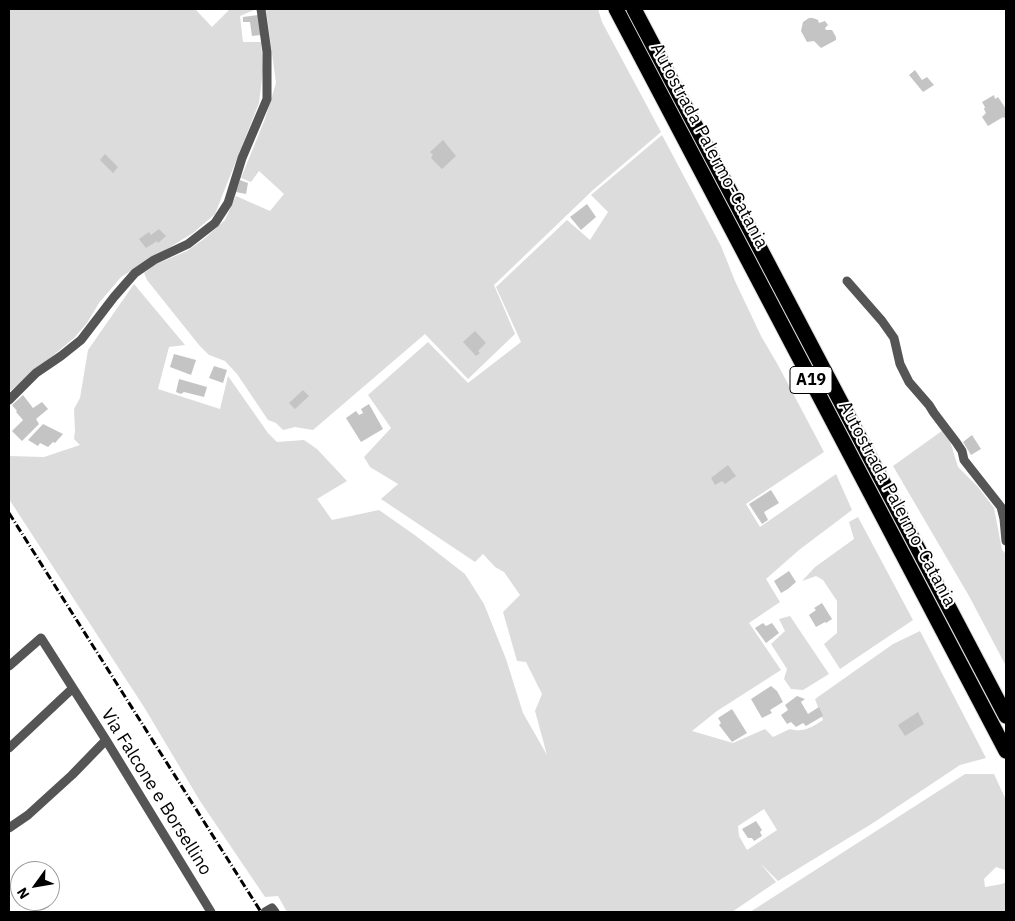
<!DOCTYPE html>
<html>
<head>
<meta charset="utf-8">
<style>
  body { margin:0 }
  #map { position:relative; width:1015px; height:921px; overflow:hidden; background:#fff; font-family:"IBM Plex Sans",sans-serif }
  canvas { display:block }
  .frame { position:absolute; inset:0; border:10px solid #000; pointer-events:none }
  .north { position:absolute; left:10px; top:861px; width:50px; height:50px; box-sizing:border-box; background:#fff; border:1px solid #999; border-radius:50%; rotate:238deg; font-size:14px; font-weight:700; line-height:20px; text-align:center; color:#000 }
  .north::after { content:''; display:block; margin:auto; width:18px; height:22px; background:#000; clip-path:polygon(50% 0,100% 100%,50% 72%,0 100%) }
</style>
</head>
<body>
<div id="map">
<canvas width="1015" height="921"></canvas>
<div class="frame"></div>
<div class="north">N</div>
</div>
<script>
const c = document.querySelector('canvas').getContext('2d');
c.lineJoin = 'round';
function fill(path, color) { c.fillStyle = color; c.fill(path, 'evenodd'); }
function stroke(path, color, width, dash) { c.strokeStyle = color; c.lineWidth = width; c.lineCap = dash ? 'butt' : 'round'; c.setLineDash(dash || []); c.stroke(path); }
function drawText(font, color, halo, rows, align = 'center') {
  c.font = font + ' "IBM Plex Sans",sans-serif'; c.lineWidth = 4; c.setLineDash([]); c.textBaseline = 'middle'; c.strokeStyle = halo; c.fillStyle = color; for (const [text, x, y, turn = 0] of rows) {
    c.save(); c.translate(x, y); c.rotate((+turn || 0) * Math.PI / 180); c.textAlign = isNaN(turn) ? turn : align; if (halo) c.strokeText(text, 0, 0); c.fillText(text, 0, 0); c.restore();
  }
}
const green = new Path2D(`
  M9,9h186l17,18 18,-18h24v1l-14,6 3,26h18l2,28 -4,33 -44,111 -22,19 -72,44 -22,26 -12,20 -13,15 -65,54z
  M266,9h332l4,13 59,110 -68,58 -99,95 21,49 -47,45 -43,-45 -112,96 -18,-3 -12,3 -7,-7 -8,-3 -31,-46 -12,-13 -16,-6 -10,-10 -52,-65 -3,-7 10,-8 33,-14 17,-12 21,-19 11,-24 34,15 14,-17 -25,-23 -8,11 -10,-4 24,-59 11,-36z
  M662,135l59,111 14,35 26,55 17,29 46,87 -78,52 14,23 76,-53 16,36 -53,40 -33,29 14,23 -31,21 32,47 -64,41 -25,20 41,12 32,-14 8,8 17,-8c13,4 22,-2 33,-9l-8,-21 78,-55 27,-13 66,127 -26,7 -87,58 -95,58 -18,-18 16,19 -44,30h-445l-9,-16 -13,1 -65,-96 -56,-94 -39,-60 -96,-148v-43l35,1 36,-12 -6,-6 1,-8 -1,-22 6,-11 8,-48 46,-66 51,61 -16,2 -11,42 62,20 8,-33 40,57 9,9 27,-2 13,9 30,32 -30,18 15,21 47,-10 37,26 49,38 19,30 22,55 17,54 24,42 -12,-44 7,-17 -16,-32 -9,-1 -14,-49 17,-17 -16,-23 -9,-5 -12,-13 -8,8 -94,-63 17,-15 -28,-17 -6,-10 27,-29 -23,-33 60,-53 40,41 53,-41 -25,-55 71,-67 23,20 18,-28 -17,-17zM764,809l13,21 -30,20 -8,-14 -1,-10z
  M946,428l12,39 20,20 16,21 8,42 4,4v112l-37,-70 -76,-130z
  M858,517l55,103 -73,49 -16,-25 13,-11v-32l-14,-21 -7,-4 -14,5 13,-14 39,-28 -5,-17z
  M790,616l39,58 -26,16 -12,-1 -7,-10 3,-10 -16,-25 14,-13 -6,-12z
  M965,774h29l12,26v69l-1,1 -9,-3 -12,12 1,8 17,-3 4,-2v30h-256z`);
const building = new Path2D(`
  M258,15l3,20 -9,1 -2,-14h-7v-5z
  M809,18h4l5,2 1,3 6,-2 3,4 -3,3 1,2h6l4,7v3l-15,8 -7,-7 -7,1 -6,-11 2,-9z
  M915,70l7,10 5,-3 7,8 -11,7 -14,-17z
  M994,95l1,4 3,-2 8,12v8l-2,1 -1,-1 -15,9 -6,-9 4,-4 -2,-4 1,-2 -3,-5z
  M443,140l13,16 -14,13 -11,-11 2,-3 -3,-3z
  M105,154l13,13 -5,6 -13,-13z
  M240,180l8,3 -2,11 -10,-2z
  M587,204l9,13 -15,13 -11,-13z
  M159,229l7,7 -8,7 -1,-2 -11,7 -7,-9 10,-7 2,3z
  M475,331l11,12 -8,8 2,2 -4,3 -13,-14z
  M174,354l22,6 -5,15 -21,-8z
  M214,366l13,4 -4,13 -14,-5z
  M179,379l28,8 -3,10 -20,-5 -3,2 -5,-2z
  M303,390l6,6 -14,13 -6,-6z
  M23,395l10,13 9,-6 6,7 -12,10 3,5 -17,17 -10,-10 11,-11 -7,-8 1,-1 -5,-6z
  M369,404l14,25 -22,13 -15,-24 10,-7 3,4 4,-2 -2,-4z
  M43,424l20,10 -8,9 -2,-1 -5,5 -8,-4 -2,3 -10,-6z
  M972,435l9,14 -10,6 -8,-13z
  M728,465l8,11 -11,8 -3,-3 -7,4 -4,-7z
  M771,490l8,13 -15,9 4,8 -6,4 -13,-20z
  M789,571l7,11 -8,7 -7,4 -7,-12z
  M822,603l10,16 -6,4 -1,-1 -9,5 -7,-12 7,-5 -2,-2z
  M763,623l3,3 6,-3 7,10 -13,10 -11,-15z
  M771,686l6,5 6,11 -13,8 2,3 -10,5 -11,-19z
  M797,696l8,3 -4,3 7,12 11,-7 4,9 -17,10 -3,-3 -7,4 -5,-5 -4,2 -6,-9 7,-5 -3,-5z
  M732,709l15,24 -15,9 -13,-17 2,-2 -3,-5z
  M918,712l6,12 -19,12 -7,-11z
  M756,821l6,9 -2,2 2,4 -8,5 -2,-3h-4l-6,-9z`);
const street = new Path2D(`
  M847,281l35,40 12,17 6,26 9,18 20,23 5,8 22,29 6,9 2,9 37,47 3,12 2,22
  M9,400l27,-27 25,-17 20,-16 33,-43 21,-24 19,-13 34,-16 27,-21 13,-20 14,-45 25,-59v-47l-6,-43
  M9,666l32,-28 65,102 105,172
  M9,748l64,-60
  M9,828l19,-13 44,-40 34,-35
  M265,912l7,-4 3,4`);
const highway = new Path2D(`
  M616,9l390,742
  M634,9l372,707`);
const rail = new Path2D(`
  M9,513l252,399`);
const shields = [
  [811,380,42]
];
const shieldNames = [
  ["A19",811,380]
];
const streetNames = [
  ["Autostrada Palermo-Catania",709,146,62],
  ["Autostrada Palermo-Catania",897,504,62],
  ["Via Falcone e Borsellino",156,792,58]
];
fill(green, '#dcdcdc');
fill(building, '#c4c4c4');
stroke(highway, '#dbdbdb', 17);
stroke(street, '#555', 9);
stroke(highway, '#000', 15);
stroke(rail, '#000', 3, [8, 2.5, 1, 2.5]);
for (const [x, y, w] of shields) { const box = new Path2D(); box.roundRect(x - w / 2, y - 13.5, w, 27, 4); c.fillStyle = '#fff'; c.fill(box); stroke(box, '#000', 1); }
drawText('bold 16px', '#000', null, shieldNames);
drawText('18px', '#000', '#fff', streetNames);
</script>
</body>
</html>
